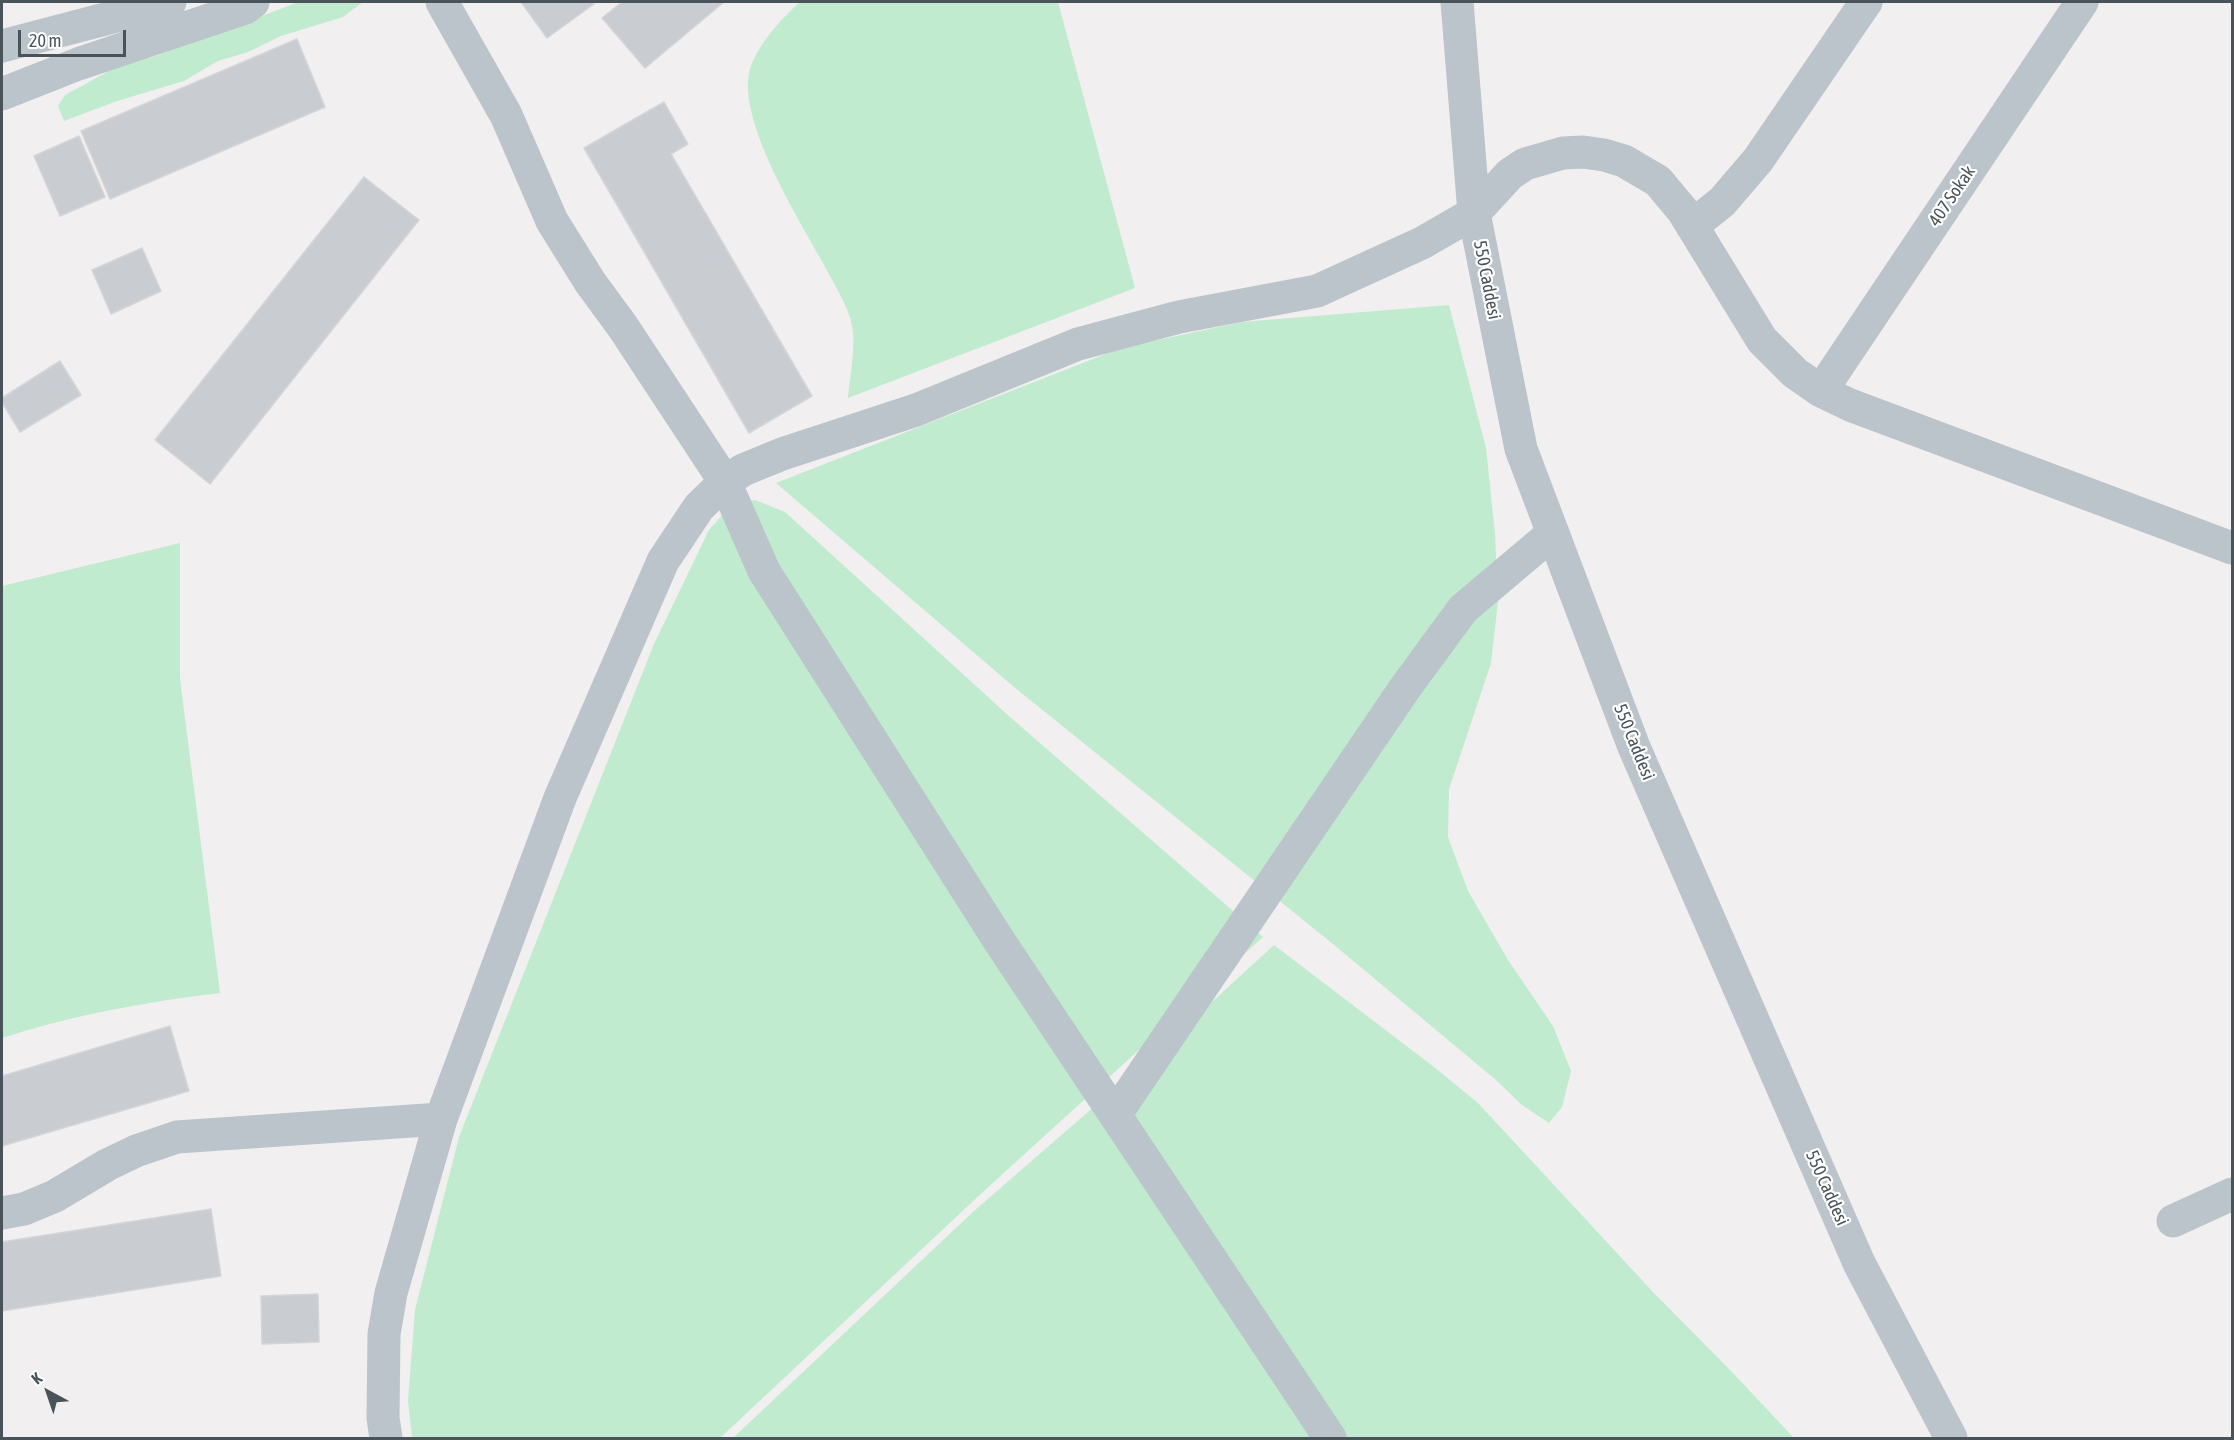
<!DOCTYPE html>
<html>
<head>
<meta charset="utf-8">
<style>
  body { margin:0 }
  #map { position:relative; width:2234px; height:1440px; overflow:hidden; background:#f1efef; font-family:"Asap Condensed",sans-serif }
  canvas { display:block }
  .frame { position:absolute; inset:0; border:3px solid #48535a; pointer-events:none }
  .north { position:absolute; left:18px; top:1362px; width:60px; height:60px; -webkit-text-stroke:4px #fff; paint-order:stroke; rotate:320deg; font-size:16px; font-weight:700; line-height:24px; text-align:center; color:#48535a }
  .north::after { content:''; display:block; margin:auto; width:21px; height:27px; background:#48535a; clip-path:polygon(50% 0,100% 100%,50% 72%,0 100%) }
  .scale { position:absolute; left:18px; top:30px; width:108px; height:27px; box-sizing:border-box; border:3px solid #48535a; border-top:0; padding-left:8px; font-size:18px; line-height:21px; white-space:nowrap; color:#48535a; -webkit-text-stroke:4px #fff; paint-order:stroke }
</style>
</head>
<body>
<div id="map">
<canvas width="2234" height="1440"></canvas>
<div class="frame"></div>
<div class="north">K</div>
<div class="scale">20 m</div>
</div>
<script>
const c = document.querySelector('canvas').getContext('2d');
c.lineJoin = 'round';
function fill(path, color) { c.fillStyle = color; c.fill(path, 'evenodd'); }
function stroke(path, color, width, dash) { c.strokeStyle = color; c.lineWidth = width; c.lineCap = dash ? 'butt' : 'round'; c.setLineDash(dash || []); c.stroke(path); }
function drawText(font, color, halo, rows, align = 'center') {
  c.font = font + ' "Asap Condensed",sans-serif'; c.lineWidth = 4.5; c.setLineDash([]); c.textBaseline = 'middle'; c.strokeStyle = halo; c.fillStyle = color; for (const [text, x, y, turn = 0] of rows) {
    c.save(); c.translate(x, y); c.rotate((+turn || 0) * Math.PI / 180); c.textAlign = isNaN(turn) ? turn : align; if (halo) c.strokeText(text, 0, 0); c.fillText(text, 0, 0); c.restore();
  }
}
const green = new Path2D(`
  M299,2h64l-20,15 -62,19 -33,16 -30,9 -34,20 -67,20 -53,20 -6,-15 7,-11 59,-32 29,-6z
  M800,2h258l77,286 -287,110c2,-23 8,-51 4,-73 -5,-22 -19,-42 -29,-62 -24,-44 -90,-148 -72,-197 9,-24 31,-48 49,-64z
  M1449,305l37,143 9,86 3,68 -7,61 -42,126 -1,48 20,54 40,69 45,66 18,45 -9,36 -13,16 -27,-18 -26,-25 -163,-136 -319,-257 -238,-204 345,-135 121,-26z
  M755,500l30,12 225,205 253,220 -278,253 -265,248h-308l-4,-37 7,-91 44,-173 195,-493 55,-114 23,-26z
  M180,543v136l40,314c-75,9 -147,22 -218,45v-452z
  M1274,945l160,122 44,36 175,189 79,80 62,66h-1061l241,-227 191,-166z`);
const building = new Path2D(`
  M521,2h71l2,2 -47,34z
  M622,2h102l-79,66 -43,-50z
  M297,39l28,68 -215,92 -29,-68z
  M664,102l24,42 -17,10 141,242 -63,37 -165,-285z
  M79,136l26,61 -45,19 -26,-60z
  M364,177l55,43 -209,264 -55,-44z
  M142,248l19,43 -50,23 -19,-44z
  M60,361l21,34 -61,37 -18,-30v-4z
  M170,1026l19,65 -187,55v-70z
  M211,1209l10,67 -219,35v-69z
  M318,1294l1,48 -57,2 -1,-48z`);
const minor = new Path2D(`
  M442,2l64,113 46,106 38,61 33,45 102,155 39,89 234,368 332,499
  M1457,2l17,211 47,236 113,298 225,516 92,175
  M2,46l168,-44
  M2,94l76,-30 167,-56 8,-6
  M1692,226l30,-24 36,-42 108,-158
  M1821,391l261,-389
  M1115,1115l290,-427 58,-79 90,-76
  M2,1213l22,-4 31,-13 52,-31 29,-14 41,-14 264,-18
  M2173,1221l59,-27
  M386,1438l-3,-20 1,-84 7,-41 50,-174 119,-321 103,-237 36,-54 26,-25 18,-12 39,-16 134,-44 162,-66 101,-27 138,-26 105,-48 52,-30 36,-39 15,-10 38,-11 20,-1 21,3 20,6 34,20 25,30 79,129 33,33 26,18 29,14 382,143`);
const streetNames = [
  ["407 Sokak",1952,196,-56],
  ["550 Caddesi",1487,280,79],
  ["550 Caddesi",1634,742,68],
  ["550 Caddesi",1827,1188,66]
];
fill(green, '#c0ebce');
fill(building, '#c9ccd1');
stroke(building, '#d3d5d9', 1.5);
stroke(minor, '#bbc4ca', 33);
drawText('18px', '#48535a', '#fff', streetNames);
</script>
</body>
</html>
